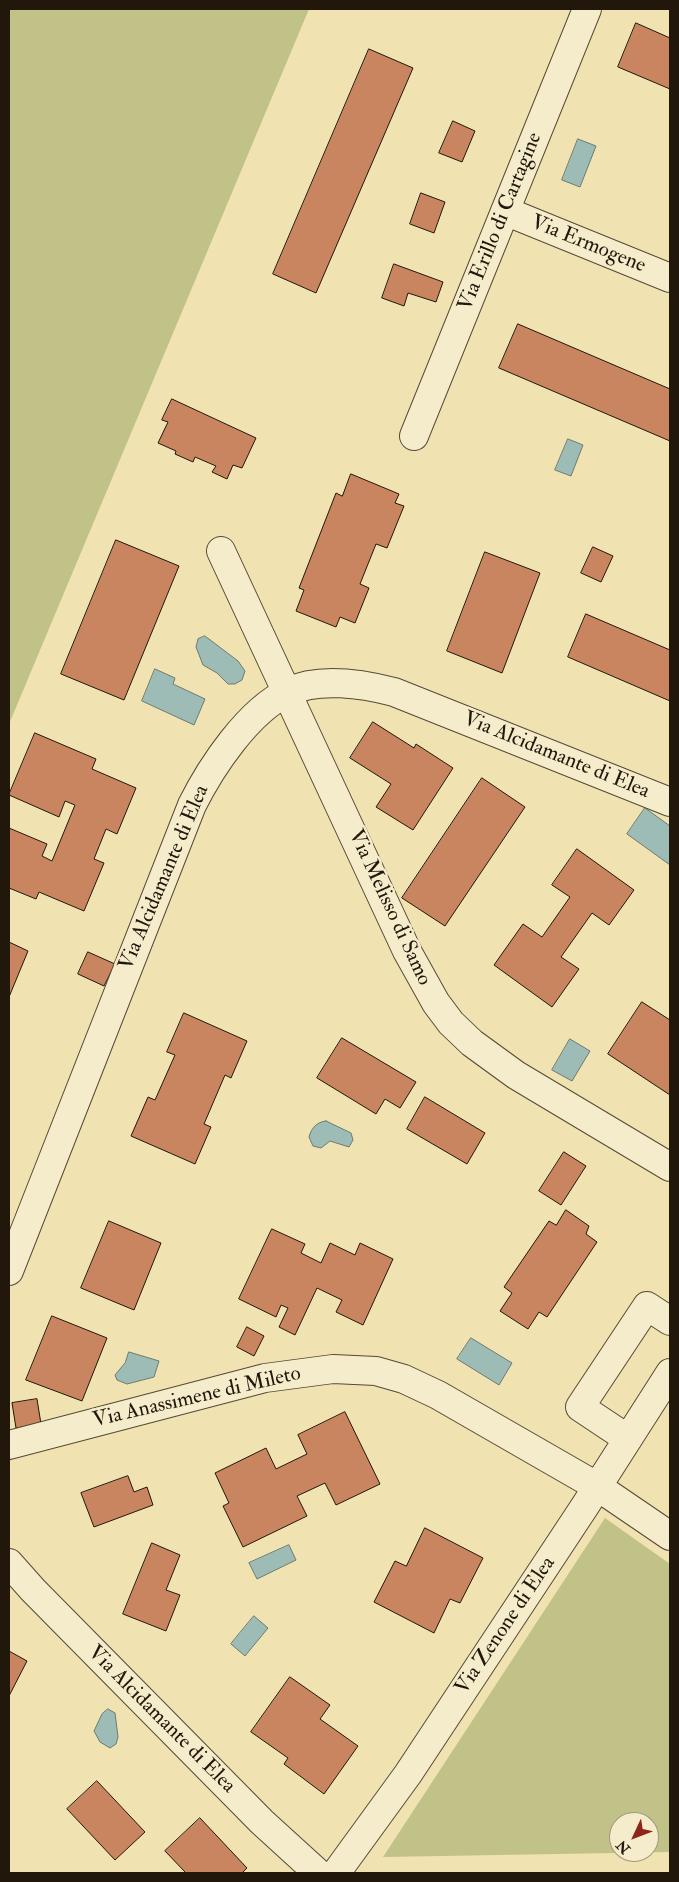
<!DOCTYPE html>
<html>
<head>
<meta charset="utf-8">
<style>
  body { margin:0 }
  #map { position:relative; width:679px; height:1882px; overflow:hidden; background:#f0e2b1; font-family:"IM FELL Double Pica",serif }
  canvas { display:block }
  .frame { position:absolute; inset:0; border:10px solid #21170b; pointer-events:none }
  .north { position:absolute; left:609px; top:1812px; width:50px; height:50px; box-sizing:border-box; background:#f5eccc; border:1px solid #a0977f; border-radius:50%; rotate:227deg; font-size:14px; font-weight:700; line-height:20px; text-align:center; color:#21170b }
  .north::after { content:''; display:block; margin:auto; width:18px; height:22px; background:#8f2418; clip-path:polygon(50% 0,100% 100%,50% 72%,0 100%) }
</style>
</head>
<body>
<div id="map">
<canvas width="679" height="1882"></canvas>
<div class="frame"></div>
<div class="north">N</div>
</div>
<script>
const c = document.querySelector('canvas').getContext('2d');
c.lineJoin = 'round';
function fill(path, color) { c.fillStyle = color; c.fill(path, 'evenodd'); }
function stroke(path, color, width, dash) { c.strokeStyle = color; c.lineWidth = width; c.lineCap = dash ? 'butt' : 'round'; c.setLineDash(dash || []); c.stroke(path); }
function drawText(font, color, halo, rows, align = 'center') {
  c.font = font + ' "IM FELL Double Pica",serif'; c.lineWidth = 5; c.setLineDash([]); c.textBaseline = 'middle'; c.strokeStyle = halo; c.fillStyle = color; for (const [text, x, y, turn = 0] of rows) {
    c.save(); c.translate(x, y); c.rotate((+turn || 0) * Math.PI / 180); c.textAlign = isNaN(turn) ? turn : align; if (halo) c.strokeText(text, 0, 0); c.fillText(text, 0, 0); c.restore();
  }
}
const green = new Path2D(`
  M9,9h300l-300,715z
  M605,1518l65,46v288l-287,5zM619,1822h30v30h-30z`);
const water = new Path2D(`
  M578,139l18,7 -16,41 -18,-7z
  M568,439l15,6 -12,31 -16,-6z
  M205,636l33,25 7,10 -3,9 -7,4h-7l-11,-11 -14,-8 -7,-18 2,-8z
  M155,669l20,9 -2,6 32,15 -11,26 -52,-24z
  M645,808l25,18v39l-43,-31z
  M570,1039l20,12 -18,30 -20,-11z
  M326,1121l25,12 2,7 -4,7 -19,-6 -9,7 -8,-2 -4,-9c2,-8 7,-15 17,-16z
  M471,1338l41,25 -13,22 -42,-26z
  M129,1352l30,9 -5,16 -27,7 -10,-4 -2,-5 10,-12z
  M289,1545l7,15 -39,19 -8,-16z
  M254,1616l14,12 -23,28 -14,-12z
  M108,1709l7,4 3,24 -2,7 -6,4 -10,-6 -6,-11 8,-17z`);
const building = new Path2D(`
  M636,23l34,15v51l-52,-22z
  M369,49l44,19 -97,225 -43,-19z
  M453,121l22,10 -13,31 -23,-9z
  M421,193l24,9 -11,31 -24,-9z
  M394,264l49,18 -7,20 -28,-9 -4,13 -22,-8z
  M518,324l152,65v52l-171,-73z
  M172,399l84,39 -14,30 -9,-3 -6,14 -15,-7 4,-6 -21,-9 -2,5 -18,-8 1,-3 -18,-8 10,-21 -6,-2z
  M351,474l48,20 -4,9 9,3 -17,42 -11,-4 -16,40 9,4 -14,35 -15,-6 -4,10 -40,-16 8,-21 -5,-2 37,-95 6,3z
  M116,540l63,26 -55,134 -63,-26z
  M593,547l20,9 -12,26 -20,-9z
  M485,552l55,21 -38,100 -55,-22z
  M586,614l84,36v51l-102,-44z
  M373,722l41,26 2,-4 37,24 -40,62 -37,-23 15,-23 -41,-26z
  M35,733l61,26 -4,10 44,19 -19,46 -11,-5 -12,30 10,4 -20,48 -45,-19 -3,7 -27,-11v-60l38,16 -5,12 10,5 23,-56 -10,-4 -6,16 -50,-22z
  M482,778l43,29 -80,119 -43,-28z
  M577,849l57,41 -25,35 -17,-12 -31,44 18,12 -27,38 -58,-42 29,-41 19,13 28,-40 -18,-12z
  M9,942l19,9 -19,46z
  M88,952l27,12 -11,22 -26,-12z
  M642,1002l28,18v75l-62,-41z
  M184,1013l63,28 -16,37 -6,-3 -21,49 7,3 -16,37 -64,-28 17,-39 7,3 20,-45 -8,-3z
  M342,1038l74,44 -16,26 -15,-9 -9,15 -59,-36z
  M425,1097l60,36 -18,31 -60,-35z
  M564,1152l22,14 -25,39 -22,-14z
  M566,1210l23,16 -3,8 11,8 -50,75 -8,-5 -11,17 -28,-18 12,-18 -8,-6 45,-66 7,4z
  M109,1221l52,22 -27,67 -53,-22z
  M272,1229l33,15 -4,9 20,10 9,-20 25,12 5,-12 33,16 -30,66 -27,-13 6,-12 -25,-12 -22,47 -16,-8 9,-19 -7,-3 -5,12 -37,-18z
  M52,1316l55,22 -25,63 -56,-21z
  M247,1327l17,9 -10,20 -17,-9z
  M37,1399l4,25 -25,4 -4,-25z
  M345,1412l35,72 -44,21 -11,-22 -28,13 10,20 -64,31 -20,-41 6,-3 -14,-30 51,-25 10,21 31,-15 -9,-19z
  M128,1476l6,16 13,-5 6,18 -59,22 -13,-34z
  M425,1528l58,30 -23,45 -10,-4 -16,34 -60,-31 21,-41 11,5z
  M152,1543l28,12 -14,35 14,5 -14,36 -43,-17z
  M9,1651l18,10 -18,35z
  M290,1677l40,28 -10,14 38,27 -34,48 -40,-30 4,-6 -37,-26z
  M97,1781l48,51 -30,28 -48,-51z
  M200,1818l47,50 -5,5h-56l-21,-22z`);
const minor = new Path2D(`
  M505,211l165,67
  M414,436l173,-427
  M221,551l186,400 29,52 15,20 21,20 44,32 154,92
  M9,1271l183,-466c19,-38 56,-94 96,-113 30,-15 75,-8 106,0l276,110
  M628,1439l-48,-32 67,-101 23,15
  M9,1445l256,-67 68,-9 43,2 28,8 34,16 160,92 72,49
  M9,1563l24,27 229,232 56,51
  M336,1873l72,-99 177,-268 85,-133`);
const streetNames = [
  ["Via Erillo di Cartagine",501,222,-68],
  ["Via Ermogene",588,245,22],
  ["Via Alcidamante di Elea",556,756,22],
  ["Via Alcidamante di Elea",165,878,-67],
  ["Via Melisso di Samo",389,908,65],
  ["Via Anassimene di Mileto",197,1398,-13],
  ["Via Zenone di Elea",506,1626,-56],
  ["Via Alcidamante di Elea",161,1720,45]
];
fill(green, '#c0c287');
fill(water, '#9ebcb6');
stroke(water, '#6c7a72', 1);
fill(building, '#c98460');
stroke(building, '#21170b', 1);
stroke(minor, '#554a34', 30);
stroke(minor, '#f5eccc', 28);
drawText('21px', '#21170b', '#f5eccc', streetNames);
</script>
</body>
</html>
